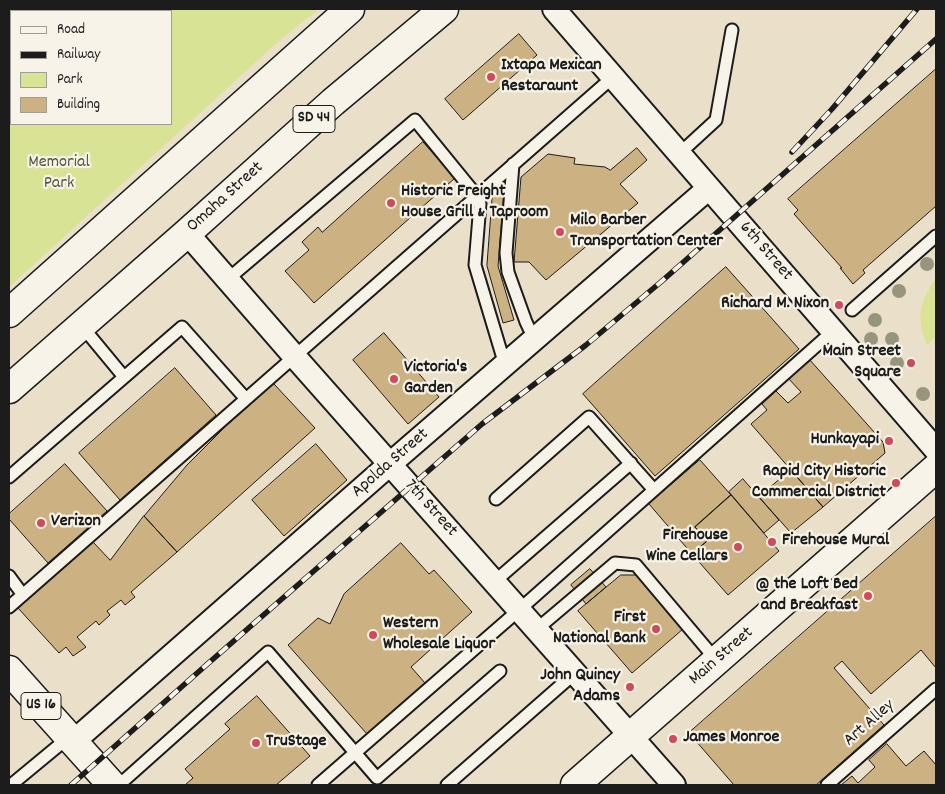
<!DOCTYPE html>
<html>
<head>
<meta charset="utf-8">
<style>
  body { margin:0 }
  #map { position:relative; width:945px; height:794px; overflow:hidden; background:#eae0ca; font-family:Dekko,sans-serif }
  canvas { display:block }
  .frame { position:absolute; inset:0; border:10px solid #1c1c1c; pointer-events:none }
  .legend { position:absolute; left:10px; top:10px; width:162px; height:115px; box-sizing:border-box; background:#f7f3e8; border:1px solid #9f9d96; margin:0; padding:6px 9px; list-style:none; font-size:15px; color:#1c1c1c }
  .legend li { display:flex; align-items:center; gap:10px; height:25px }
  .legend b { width:25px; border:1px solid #9f9d96 }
</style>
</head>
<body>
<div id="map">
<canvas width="945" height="794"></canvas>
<div class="frame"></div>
<ul class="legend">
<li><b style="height:6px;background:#f7f3e8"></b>Road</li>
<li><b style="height:6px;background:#1c1c1c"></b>Railway</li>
<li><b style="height:14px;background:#d8e396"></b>Park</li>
<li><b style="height:14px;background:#ccb283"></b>Building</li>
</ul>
</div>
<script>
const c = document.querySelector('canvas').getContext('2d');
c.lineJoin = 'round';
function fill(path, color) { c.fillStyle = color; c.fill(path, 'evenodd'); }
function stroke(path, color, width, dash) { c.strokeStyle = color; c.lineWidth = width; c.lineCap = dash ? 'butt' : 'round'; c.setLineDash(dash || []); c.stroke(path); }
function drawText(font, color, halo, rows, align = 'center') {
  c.font = font + ' Dekko,sans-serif'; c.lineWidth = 4.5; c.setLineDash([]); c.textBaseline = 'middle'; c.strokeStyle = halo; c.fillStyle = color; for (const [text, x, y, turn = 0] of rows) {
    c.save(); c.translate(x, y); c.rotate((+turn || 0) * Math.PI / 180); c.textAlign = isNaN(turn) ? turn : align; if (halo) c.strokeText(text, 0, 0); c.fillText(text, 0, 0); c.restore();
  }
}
const green = new Path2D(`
  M9,9h310l-40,32 -270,246zM11,11h160v113h-160z
  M936,279v57l-9,9c-11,-26 -8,-45 9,-66z`);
const building = new Path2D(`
  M519,34l18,21 -74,65 -18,-21z
  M936,69v137l-73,64 2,3 -12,11 -13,-16h2l-48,-54 4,-4 -10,-11z
  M423,142l32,36 -141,125 -29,-32 24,-21 -7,-8 16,-15 4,5z
  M637,148l10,12 -27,24 18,19 -92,77 -17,-18h-15l7,-85 27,-23 27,4 -1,6 31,3 5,3z
  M493,191l11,1 -6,74 16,54 -11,3 -16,-57z
  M726,267l73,82 -144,127 -72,-82z
  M384,333l55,64 -31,27 -55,-64z
  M809,359l74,83 2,11 -62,54 -72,-83 16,-14 -5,-6 14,-13 12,12 13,-11 -13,-14z
  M175,368l41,47 -96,85 -41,-47z
  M274,384l41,44 -138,124 -33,-36 43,-51 39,-39z
  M316,444l31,36 -63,56 -32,-36z
  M700,460l31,35 -36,32 12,14 -15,13 -43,-50z
  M65,464l42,47 -59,52 -39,-44v-5z
  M791,470l32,37 -32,26 -32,-36z
  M743,479l36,41 -15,13 -35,-41z
  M731,495l48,56 -51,44 -36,-41 15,-13 -12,-14z
  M144,516l33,36 -46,40 4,5 -10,8 -4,-5 -14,11 3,4 -11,10 -3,-4 -19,16 9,10 -13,9 -7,-9 -7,6 -41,-45 75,-66 17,18z
  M936,516v152l-15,-18 -50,44 -29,-33 -8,7 50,57 -68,60h-82l-45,-52z
  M401,543l28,31 5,-4 38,42 -61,55 14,16 -58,51 -79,-89 30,-27 12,6 14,-30z
  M590,569l16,18 -20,17 -15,-19z
  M621,575h15l47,54 -51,44 -54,-62z
  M257,696l53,60 -34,29h-91l8,-7 -8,-9 45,-40 -5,-5z
  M887,744l19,22 18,-15 12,14v20h-95l11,-9 6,7 17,-16 -6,-7z`);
const lane = new Path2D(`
  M679,154l37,-34 16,-90
  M513,164l-7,89 2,19 18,50 8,17
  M228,279l187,-159 62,76 3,8 -5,61 30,100
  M852,310l84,-74
  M81,325l43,52
  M9,477l173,-150 64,72
  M496,499l93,-82 65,73
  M9,576l14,19
  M494,582l137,-119
  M9,607l604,-530
  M537,629l78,-66 21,2 81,96
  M11,785l58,-48
  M119,785l149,-133 109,126 123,-107
  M318,785l201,-175 314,-279
  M447,785l128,-112
  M827,785l109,-96`);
const street = new Path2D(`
  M554,9l382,441
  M187,233l108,124 379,428
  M73,742l317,-278 319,-276`);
const primary = new Path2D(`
  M9,313l341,-304
  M9,389l178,-156 146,-131 111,-93
  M575,785l361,-317`);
const highway = new Path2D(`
  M9,670l103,115`);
const rail = new Path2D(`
  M792,152l40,-43 85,-100
  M71,785l133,-118 278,-243 104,-79 76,-64 274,-242`);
const trees = [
  [927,264],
  [899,291],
  [875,320],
  [871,339],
  [892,339],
  [897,363],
  [923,394]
];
const markers = [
  [491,77,5,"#d1495b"],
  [391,203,5,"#d1495b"],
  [560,232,5,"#d1495b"],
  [839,305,5,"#d1495b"],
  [911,363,5,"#d1495b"],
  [394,379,5,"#d1495b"],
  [889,441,5,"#d1495b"],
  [896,483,5,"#d1495b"],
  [41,523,5,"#d1495b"],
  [772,542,5,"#d1495b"],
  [738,547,5,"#d1495b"],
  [868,596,5,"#d1495b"],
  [656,629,5,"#d1495b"],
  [373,635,5,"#d1495b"],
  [630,687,5,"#d1495b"],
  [673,739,5,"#d1495b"],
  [256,743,5,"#d1495b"]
];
const shields = [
  [314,119,42],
  [41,706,40]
];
const shieldNames = [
  ["SD 44",314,119],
  ["US 16",41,706]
];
const poiNames = [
  ["Ixtapa Mexican",501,67],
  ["Restaraunt",501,88],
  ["Historic Freight",401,193],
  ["House Grill & Taproom",401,214],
  ["Milo Barber",570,222],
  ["Transportation Center",570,243],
  ["Richard M. Nixon",829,305,"right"],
  ["Main Street",901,353,"right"],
  ["Square",901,374,"right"],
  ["Victoria's",404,369],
  ["Garden",404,390],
  ["Hunkayapi",879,441,"right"],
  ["Rapid City Historic",886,473,"right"],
  ["Commercial District",886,494,"right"],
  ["Verizon",51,523],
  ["Firehouse",728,537,"right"],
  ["Wine Cellars",728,558,"right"],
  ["Firehouse Mural",782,542],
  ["@ the Loft Bed",858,586,"right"],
  ["and Breakfast",858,607,"right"],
  ["First",646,619,"right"],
  ["National Bank",646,640,"right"],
  ["Western",383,625],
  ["Wholesale Liquor",383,646],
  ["John Quincy",620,677,"right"],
  ["Adams",620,698,"right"],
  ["James Monroe",683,739],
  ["TruStage",266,743]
];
const parkNames = [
  ["Memorial",59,164],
  ["Park",59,185]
];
const streetNames = [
  ["Omaha Street",226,198,-42],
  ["6th Street",765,252,49],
  ["Apolda Street",391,464,-41],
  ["7th Street",430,509,48],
  ["Main Street",722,657,-41],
  ["Art Alley",870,724,-41]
];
fill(green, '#d8e396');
fill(building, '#ccb283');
stroke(building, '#1c1c1c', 1);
stroke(lane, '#1c1c1c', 15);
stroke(street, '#1c1c1c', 26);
stroke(primary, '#1c1c1c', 31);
stroke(highway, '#1c1c1c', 31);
stroke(lane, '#f7f3e8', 11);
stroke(street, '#f7f3e8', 22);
stroke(primary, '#f7f3e8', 28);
stroke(highway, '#f7f3e8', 28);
stroke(rail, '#1c1c1c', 5.5);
stroke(rail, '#f7f3e8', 4, [11]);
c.fillStyle = '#98957f';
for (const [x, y] of trees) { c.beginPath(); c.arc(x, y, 7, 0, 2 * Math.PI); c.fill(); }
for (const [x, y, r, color] of markers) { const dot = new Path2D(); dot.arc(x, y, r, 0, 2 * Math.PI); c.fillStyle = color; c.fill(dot); stroke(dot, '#f7f3e8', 2); }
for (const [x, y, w] of shields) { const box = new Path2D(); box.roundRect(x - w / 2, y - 13.5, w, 27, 4); c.fillStyle = '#f7f3e8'; c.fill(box); stroke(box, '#1c1c1c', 1); }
drawText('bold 16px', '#1c1c1c', null, shieldNames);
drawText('bold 18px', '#1c1c1c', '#f7f3e8', poiNames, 'left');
drawText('18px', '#545841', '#f7f3e8', parkNames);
drawText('18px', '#1c1c1c', '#f7f3e8', streetNames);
</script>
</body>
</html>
